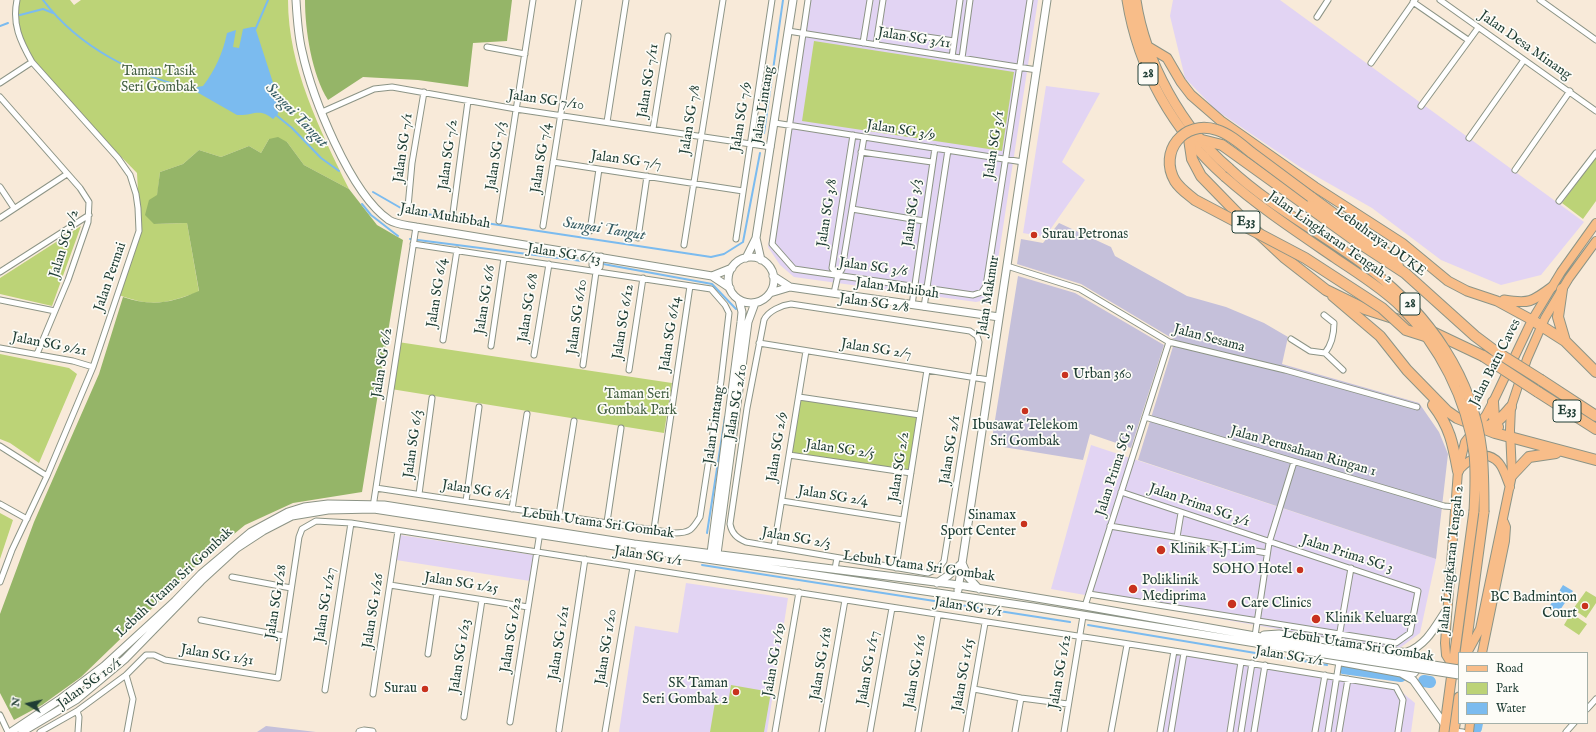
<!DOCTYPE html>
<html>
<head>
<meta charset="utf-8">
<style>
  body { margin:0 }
  #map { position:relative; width:1596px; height:732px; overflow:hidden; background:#f8ead9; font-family:"IM FELL English",serif }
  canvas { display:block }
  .legend { position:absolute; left:1458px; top:652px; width:130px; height:72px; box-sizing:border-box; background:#fdfcf7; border:1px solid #a4b0a9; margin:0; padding:5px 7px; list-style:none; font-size:12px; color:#1f3d34 }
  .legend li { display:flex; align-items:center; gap:8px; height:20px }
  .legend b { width:20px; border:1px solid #a4b0a9 }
  .north { position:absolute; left:8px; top:684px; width:40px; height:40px; -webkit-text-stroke:3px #fdfcf7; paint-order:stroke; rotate:279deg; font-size:11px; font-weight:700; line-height:16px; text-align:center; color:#1f3d34 }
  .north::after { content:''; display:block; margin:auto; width:14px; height:18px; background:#1f3d34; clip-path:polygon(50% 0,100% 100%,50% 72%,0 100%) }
</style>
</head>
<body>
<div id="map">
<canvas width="1596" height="732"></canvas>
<ul class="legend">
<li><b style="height:5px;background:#f8bd89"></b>Road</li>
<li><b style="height:11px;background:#bcd377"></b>Park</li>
<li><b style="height:11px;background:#7bbbef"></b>Water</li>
</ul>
<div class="north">N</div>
</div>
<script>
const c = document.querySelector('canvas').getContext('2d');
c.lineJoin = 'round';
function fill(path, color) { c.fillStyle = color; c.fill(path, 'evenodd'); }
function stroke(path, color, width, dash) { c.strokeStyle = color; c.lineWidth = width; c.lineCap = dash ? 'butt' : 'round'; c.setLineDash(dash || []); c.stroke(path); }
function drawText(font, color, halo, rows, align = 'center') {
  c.font = font + ' "IM FELL English",serif'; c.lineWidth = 3.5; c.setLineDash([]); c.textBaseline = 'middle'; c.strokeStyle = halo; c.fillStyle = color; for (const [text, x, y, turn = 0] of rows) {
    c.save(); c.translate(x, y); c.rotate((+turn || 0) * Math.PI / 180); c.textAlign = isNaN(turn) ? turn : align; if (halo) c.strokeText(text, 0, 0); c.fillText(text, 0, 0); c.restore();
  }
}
const built = new Path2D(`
  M806,0h232l-44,286 -8,14 -10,2 -182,-25 -14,-12 -12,-18z
  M1173,0h107l304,222 -43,53 -40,10 -60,-25 -69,-52 -72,-41 -84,-57 -31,-32 -15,-62z
  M1046,86l54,7 -38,69 23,18 -40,57 -22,-4z
  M1091,445l345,114 -16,74 -23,17 -346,-61z
  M400,535l134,20 -4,26 -134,-21z
  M686,583l102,15 -21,134h-148l16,-106 43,7z
  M1176,652l222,37 17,14 -4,29h-248z`);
const industrial = new Path2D(`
  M1059,223l52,24 4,9 72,40 39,11 38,16 24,14 -6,27 137,39 20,29 9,22 -12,105 -298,-99 37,-120 -94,-56 -64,-20 4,-25 22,4z
  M1018,276l57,17 89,52 -33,103 -41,-14 -7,26 -92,-15z
  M266,726l50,6h-59z`);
const green = new Path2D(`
  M17,0h53l4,5 7,-5h207c0,67 32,130 61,189l-45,-24 -17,-23 -18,-3 -8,14 -12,-7 -28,11 -22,-7 -16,14 -23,8 -6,52 33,-1 12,69c-34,11 -45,16 -80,3l21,-66 -3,-56 -74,-76 -30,-36 -15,-28z
  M814,41l200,31 -12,79 -200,-30z
  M1596,157v44l-13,18 -21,-16z
  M81,226l-29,80 -52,-12v-16z
  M398,342l274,41 -8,50 -273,-44z
  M0,354l69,14 8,6 -38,89 -29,-20 -10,-4z
  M799,397l121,18 -9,58 -122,-18z
  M0,513l13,7 -13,39z
  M1586,591l10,6v6l-10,15 -13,-9z
  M1571,613l16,11 -8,11 -15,-10z
  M731,685l40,7 -7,40h-54l5,-30 13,2z`);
const forest = new Path2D(`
  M305,0h207l-5,41 -34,2 -5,44 -50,-7 -55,-3 -35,23c-16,-25 -23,-70 -23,-100z
  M278,137l9,5 17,23 45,24 28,36 26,15 -41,252 -69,11 -48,22 -44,36 -120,116 -39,28 -28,15 -14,-27v-79l34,-92 65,-148 24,-77c29,10 48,6 76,-6l-12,-68 -33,1 -9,-9 4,-15 8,-5 3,-23 23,-8 16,-14 22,7 28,-11 12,7 8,-14z`);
const water = new Path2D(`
  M252,27h3l22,68 2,11 -1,8 -5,5c-14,-12 -20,-3 -36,-4l-42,-24 2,-4 6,-1c12,-16 20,-33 24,-53l9,-3 -3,17 6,1 4,-19z
  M1563,585l10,6 -15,22 -9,-6z`);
const stream = new Path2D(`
  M43,0c36,48 94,77 152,89
  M20,15l23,-6 10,4
  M0,26l8,-3
  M255,30l13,-30
  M276,115l16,13 29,30 18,13
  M764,133l19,-133
  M373,192l33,19 305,46 13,-3 19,-12 17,-89
  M362,204l9,11 27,21
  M410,239l172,22
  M603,264l109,20 24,25
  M707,533l18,-116
  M702,565l368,57
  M1088,625l239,40`);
const river = new Path2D(`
  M1343,668l58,8
  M1424,681l6,1
  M1476,728l1,-5`);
const minor = new Path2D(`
  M808,0l-36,244 22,25 179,26 9,-3 4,-6 44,-286
  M1440,0l156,111
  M1540,0l56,40
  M1413,2l55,38
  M1317,17l11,-17
  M879,30l75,11
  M788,31l249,39
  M863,43l7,-43
  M876,45l7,-45
  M487,47l38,7
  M952,57l8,-57
  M962,58l8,-58
  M1371,63l44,-63
  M0,83l32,-21
  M0,97l80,91 9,14 -1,20 -20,58 -31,74
  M1421,106l57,-78
  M322,112l52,-23 18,-2 124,22 255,38
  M607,122l19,-122
  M775,123l248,39
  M653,129l15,-93
  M1469,138l55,-78
  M861,152l71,10
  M553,162l190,29
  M1515,170l55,-79
  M0,187l14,21
  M1559,201l37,-48
  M408,207l4,-44 12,-71
  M852,209l72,12
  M453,213l15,-112
  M0,218l67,-44
  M499,221l34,-221
  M543,226l36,-226
  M590,231l9,-62
  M638,238l9,-62
  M736,239l36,-239
  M684,245l39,-245
  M593,255l-1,10 4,7
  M1007,266l73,23 89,53 116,28 132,37
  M0,272l89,-57
  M838,275l-6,-7 21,-133
  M834,293l4,-18 4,-6 22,-132
  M0,300l55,11
  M791,304l179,27 7,5 2,6 -35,219 -5,7 -11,5 -182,-31c-9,-4 -14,-8 -16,-18l17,-116 17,-88c4,-9 18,-15 27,-16z
  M912,305l23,-157
  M924,307l24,-157
  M1324,315l10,8c0,12 -2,21 -9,30
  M1291,339l19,12 15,2 18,17
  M443,340l14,-90
  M759,343l230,37
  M491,346l13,-88
  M0,348l73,13 20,6
  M534,355l15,-91
  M583,365l13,-93 4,-5 1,-11
  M629,370l14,-92
  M799,397l121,18
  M1145,417l299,89 12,1
  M0,446l47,30
  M789,455l122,18
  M376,488l298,45c16,0 18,-3 26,-16l21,-136 8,-68 -4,-8 -14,-16 -298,-45
  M419,494l13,-96
  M466,501l13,-94
  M782,501l121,19
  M0,504l27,15
  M373,507l43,-280
  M512,509l15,-95
  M559,515l15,-94
  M607,522l14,-94
  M1110,526l157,27
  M654,529l36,-243
  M1177,537l4,-24
  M774,547l32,-196
  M896,568l31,-198
  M835,569l2,-11
  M232,577l59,11
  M0,582l12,-32 35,-74 46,-109 46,-136 -1,-23 -2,-14 -6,-19 -12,-17 -86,-96c-12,-21 -20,-38 -15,-62
  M390,585l138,22
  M1089,594l307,49 14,-10 8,-42 -297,-99
  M1085,606l84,-264
  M201,620l83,16
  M1255,636l14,-93 25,-81
  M1338,643l13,-75
  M428,654l9,-61
  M126,675l7,24 -6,33
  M974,689l47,9 47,6
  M325,690l26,-167
  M373,694l25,-163
  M1587,709l9,-10
  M77,711l2,6 -1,15
  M0,715l8,17
  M464,717l18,-117
  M510,722l30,-190
  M559,730l26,-171
  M1454,731l9,1
  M40,732l37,-21 49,-36 20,-20h8l11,5 113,18 21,-141 3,-8 14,-8 35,2 823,128 222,36 7,13 -5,32
  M605,732l28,-165
  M775,732l24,-140
  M822,732l23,-132
  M870,732l22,-124
  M918,732l20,-116
  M966,732l19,-109
  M1015,732l6,-34
  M1064,732l19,-116
  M1111,732l16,-87
  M1160,732l14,-81
  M1171,732l13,-79
  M1230,732l11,-70
  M1241,732l11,-69
  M1254,732l11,-67
  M1315,732l10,-57
  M1328,732l11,-70
  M1339,732l9,-53
  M1566,732l8,-9`);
const tertiary = new Path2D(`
  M296,0c1,17 2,35 6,51 10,46 48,142 87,169 8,5 18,5 27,7l296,49 18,12
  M756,238l5,22
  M728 280a23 23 0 1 1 46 0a23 23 0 1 1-46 0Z
  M746,258l10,-20 37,-238
  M712,276l20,-8
  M773,276l17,11 209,30
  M770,293l20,-6
  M639,549l394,58 272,44
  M711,553l30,-231 1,-10 -3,-12
  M717,554l31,-232 7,-19
  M962,563l6,14 11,12
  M937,583l12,-8 13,-12
  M958,590l89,-590
  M1264,635l15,-1 107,17 27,2 5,3v12l-4,5h-11
  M1407,652c20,-7 29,-27 40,-43
  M1298,654l103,19 12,7 32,45
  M11,732l48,-32 45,-34 71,-65 26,-27 50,-42 37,-20 16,-5 24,-3 56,1 250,39 325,41 126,21 221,39
  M22,732l54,-32 49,-41 76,-78 36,-33 26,-17 29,-15 36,-6 46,-1 247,38
  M360,732l4,-1 8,1`);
const primary = new Path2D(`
  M1459,470c10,-11 27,-22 40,-7 5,6 8,17 11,24
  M1467,653l13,-24 32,-154 -2,-45 1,-23 16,-48 18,-41 24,-40 27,-37
  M1482,653l23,-112 1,-14 -2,-5
  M1454,668l-8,-13 -1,-12 13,-172 7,-29 21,-27 7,-13 39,-82 29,-48 35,-49
  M1469,732l1,-9`);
const trunk = new Path2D(`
  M1127,0c11,69 46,131 98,177
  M1136,0c9,61 46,128 93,168
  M1147,46l20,12 14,24 10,13 30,26 94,66 87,56 46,38 19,10 30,10 35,19
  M1504,300c25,4 28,2 48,-13
  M1465,653l19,-141
  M1444,732l30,-221
  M1454,732l5,-35`);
const motorway = new Path2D(`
  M1189,139l3,20 9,17 38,39 46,43 41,32 39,19 59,19 59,28
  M1202,140l20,5 128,92 55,36 70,63 20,15
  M1311,197l76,56 11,13
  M1562,289l-4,28 7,24
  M1333,296l47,40 27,34 40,41 10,7 38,15 101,27
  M1532,320l33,21 31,31
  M1541,380l55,36
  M1538,392l58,37
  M1493,402l1,16 4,9
  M1433,405c17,22 20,39 25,66
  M1480,427c15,0 22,-10 31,-20
  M1512,475l17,-18 27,-4`);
const tertiaryBridge = new Path2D(`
  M1306,645l153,24
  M1305,651l154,24`);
const trunkBridge = new Path2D(`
  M1229,168c43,40 96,67 142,102 59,45 102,107 111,181 2,20 2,41 2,61
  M1225,177c34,30 72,55 110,81 22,15 47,30 66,49 38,38 66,92 73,147 2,19 1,38 0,57`);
const motorwayBridge = new Path2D(`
  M1311,197c-20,-15 -39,-29 -59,-44 -10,-8 -22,-19 -35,-23 -33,-11 -59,22 -42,51 5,8 13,13 20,19l110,58 77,50 24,22 19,6
  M1495,351l46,29
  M1483,356l55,36`);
const markers = [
  [1034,235,4,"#c8321e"],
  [1065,375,4,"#c8321e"],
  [1025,411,4,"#c8321e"],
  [1024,524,4,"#c8321e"],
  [1161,550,5,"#c8321e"],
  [1300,570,4,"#c8321e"],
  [1133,589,5,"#c8321e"],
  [1232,604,5,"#c8321e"],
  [1585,606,4,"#c8321e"],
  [1316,619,5,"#c8321e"],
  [425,689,4,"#c8321e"],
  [736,692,4,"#c8321e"]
];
const shields = [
  [1148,74,20],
  [1246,222,28],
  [1410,304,20],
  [1567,411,28]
];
const shieldNames = [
  ["28",1148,74],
  ["E33",1246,222],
  ["28",1410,304],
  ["E33",1567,411]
];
const streetNames = [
  ["Jalan SG 3/11",914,39,9],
  ["Jalan Desa Minang",1525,46,35],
  ["Jalan SG 7/11",649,81,-81],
  ["Jalan SG 7/10",546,101,8],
  ["Jalan Lintang",764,105,-81],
  ["Jalan SG 7/9",742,117,-81],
  ["Jalan SG 7/8",691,120,-81],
  ["Jalan SG 3/9",901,131,9],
  ["Jalan SG 3/1",995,145,-81],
  ["Jalan SG 7/1",404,148,-82],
  ["Jalan SG 7/2",449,155,-82],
  ["Jalan SG 7/3",497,156,-81],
  ["Jalan SG 7/4",542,158,-81],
  ["Jalan SG 7/7",626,161,8],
  ["Jalan SG 3/8",828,213,-81],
  ["Jalan SG 3/3",913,213,-82],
  ["Jalan Muhibbah",445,217,10],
  ["Jalan Lingkaran Tengah 2",1330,238,35],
  ["Lebuhraya DUKE",1380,242,36],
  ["Jalan SG 9/2",65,244,-73],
  ["Jalan SG 6/13",564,255,9],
  ["Jalan SG 3/6",873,268,8],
  ["Jalan Permai",111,277,-71],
  ["Jalan Muhibah",897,289,8],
  ["Jalan SG 6/4",438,293,-81],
  ["Jalan Makmur",989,296,-81],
  ["Jalan SG 6/6",486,300,-81],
  ["Jalan SG 2/8",874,304,8],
  ["Jalan SG 6/8",529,308,-81],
  ["Jalan SG 6/10",578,317,-82],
  ["Jalan SG 6/12",624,322,-81],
  ["Jalan SG 6/14",671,334,-81],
  ["Jalan Sesama",1209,339,15],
  ["Jalan SG 9/21",49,345,11],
  ["Jalan SG 2/7",876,350,9],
  ["Jalan SG 6/2",383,363,-81],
  ["Jalan Batu Caves",1496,363,-63],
  ["Jalan SG 2/10",737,402,-80],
  ["Jalan Lintang",715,425,-82],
  ["Jalan SG 6/3",414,444,-82],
  ["Jalan SG 2/9",778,447,-81],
  ["Jalan SG 2/5",840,450,8],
  ["Jalan SG 2/1",951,450,-81],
  ["Jalan Perusahaan Ringan 1",1303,452,16],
  ["Jalan SG 2/2",900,467,-81],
  ["Jalan Prima SG 2",1116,470,-72],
  ["Jalan SG 6/1",476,491,9],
  ["Jalan SG 2/4",833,497,9],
  ["Jalan Prima SG 3/1",1199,506,19],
  ["Lebuh Utama Sri Gombak",598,524,8],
  ["Jalan SG 2/3",796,539,10],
  ["Jalan Prima SG 3",1347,555,18],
  ["Jalan SG 1/1",648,557,9],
  ["Jalan Lingkaran Tengah 2",1452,560,-84],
  ["Lebuh Utama Sri Gombak",919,567,8],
  ["Lebuh Utama Sri Gombak",175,583,-43],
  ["Jalan SG 1/25",461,584,9],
  ["Jalan SG 1/28",277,602,-81],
  ["Jalan SG 1/27",326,605,-81],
  ["Jalan SG 1/1",968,608,9],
  ["Jalan SG 1/26",374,611,-81],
  ["Jalan SG 1/22",512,635,-81],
  ["Jalan SG 1/21",560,643,-81],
  ["Lebuh Utama Sri Gombak",1358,646,9],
  ["Jalan SG 1/20",607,647,-81],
  ["Jalan SG 1/31",217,656,9],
  ["Jalan SG 1/23",461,656,-81],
  ["Jalan SG 1/1",1289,657,9],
  ["Jalan SG 1/19",775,660,-80],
  ["Jalan SG 1/18",822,664,-80],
  ["Jalan SG 1/17",869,668,-80],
  ["Jalan SG 1/16",916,672,-80],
  ["Jalan SG 1/12",1061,672,-80],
  ["Jalan SG 1/15",964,675,-80],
  ["Jalan SG 10/1",90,684,-36]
];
const parkNames = [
  ["Taman Tasik",159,72],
  ["Seri Gombak",159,88],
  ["Taman Seri",637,395],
  ["Gombak Park",637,411]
];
const poiNames = [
  ["Surau Petronas",1042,235],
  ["Urban 360",1073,375],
  ["Ibusawat Telekom",1025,426,"center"],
  ["Sri Gombak",1025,442,"center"],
  ["Sinamax",1016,516,"right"],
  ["Sport Center",1016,532,"right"],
  ["Klinik K.J Lim",1170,550],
  ["SOHO Hotel",1292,570,"right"],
  ["Poliklinik",1142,581],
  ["Mediprima",1142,597],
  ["BC Badminton",1577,598,"right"],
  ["Court",1577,614,"right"],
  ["Care Clinics",1241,604],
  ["Klinik Keluarga",1325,619],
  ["SK Taman",728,684,"right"],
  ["Seri Gombak 2",728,700,"right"],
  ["Surau",417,689,"right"]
];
const waterNames = [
  ["Sungai Tangut",296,116,46],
  ["Sungai Tangut",604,230,9]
];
fill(built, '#e2d4f3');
fill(industrial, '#c5c0da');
fill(green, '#bcd377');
fill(forest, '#95b568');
fill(water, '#7bbbef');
stroke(stream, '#7bbbef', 2);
stroke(river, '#7bbbef', 12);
stroke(minor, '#8c9486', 7);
stroke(tertiary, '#8c9486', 9);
stroke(primary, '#8c9486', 10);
stroke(trunk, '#8c9486', 11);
stroke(motorway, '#8c9486', 12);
stroke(minor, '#fff', 5);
stroke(tertiary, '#fff', 7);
stroke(primary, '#f8bd89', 8);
stroke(trunk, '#f8bd89', 9);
stroke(motorway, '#f8bd89', 10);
stroke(tertiaryBridge, '#8c9486', 9, []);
stroke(trunkBridge, '#8c9486', 11, []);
stroke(motorwayBridge, '#8c9486', 12, []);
stroke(tertiaryBridge, '#fff', 7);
stroke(trunkBridge, '#f8bd89', 9);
stroke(motorwayBridge, '#f8bd89', 10);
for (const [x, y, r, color] of markers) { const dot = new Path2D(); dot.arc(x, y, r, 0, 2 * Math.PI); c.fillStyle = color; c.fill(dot); stroke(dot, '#fdfcf7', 1.5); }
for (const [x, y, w] of shields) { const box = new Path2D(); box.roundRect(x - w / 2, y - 11, w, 22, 3); c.fillStyle = '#fdfcf7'; c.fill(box); stroke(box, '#1f3d34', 1); }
drawText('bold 13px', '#1f3d34', null, shieldNames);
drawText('14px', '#1f3d34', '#fdfcf7', streetNames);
drawText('14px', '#466245', '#fdfcf7', parkNames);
drawText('14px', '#1f3d34', '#fdfcf7', poiNames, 'left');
drawText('italic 15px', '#365c63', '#fdfcf7', waterNames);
</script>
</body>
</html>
